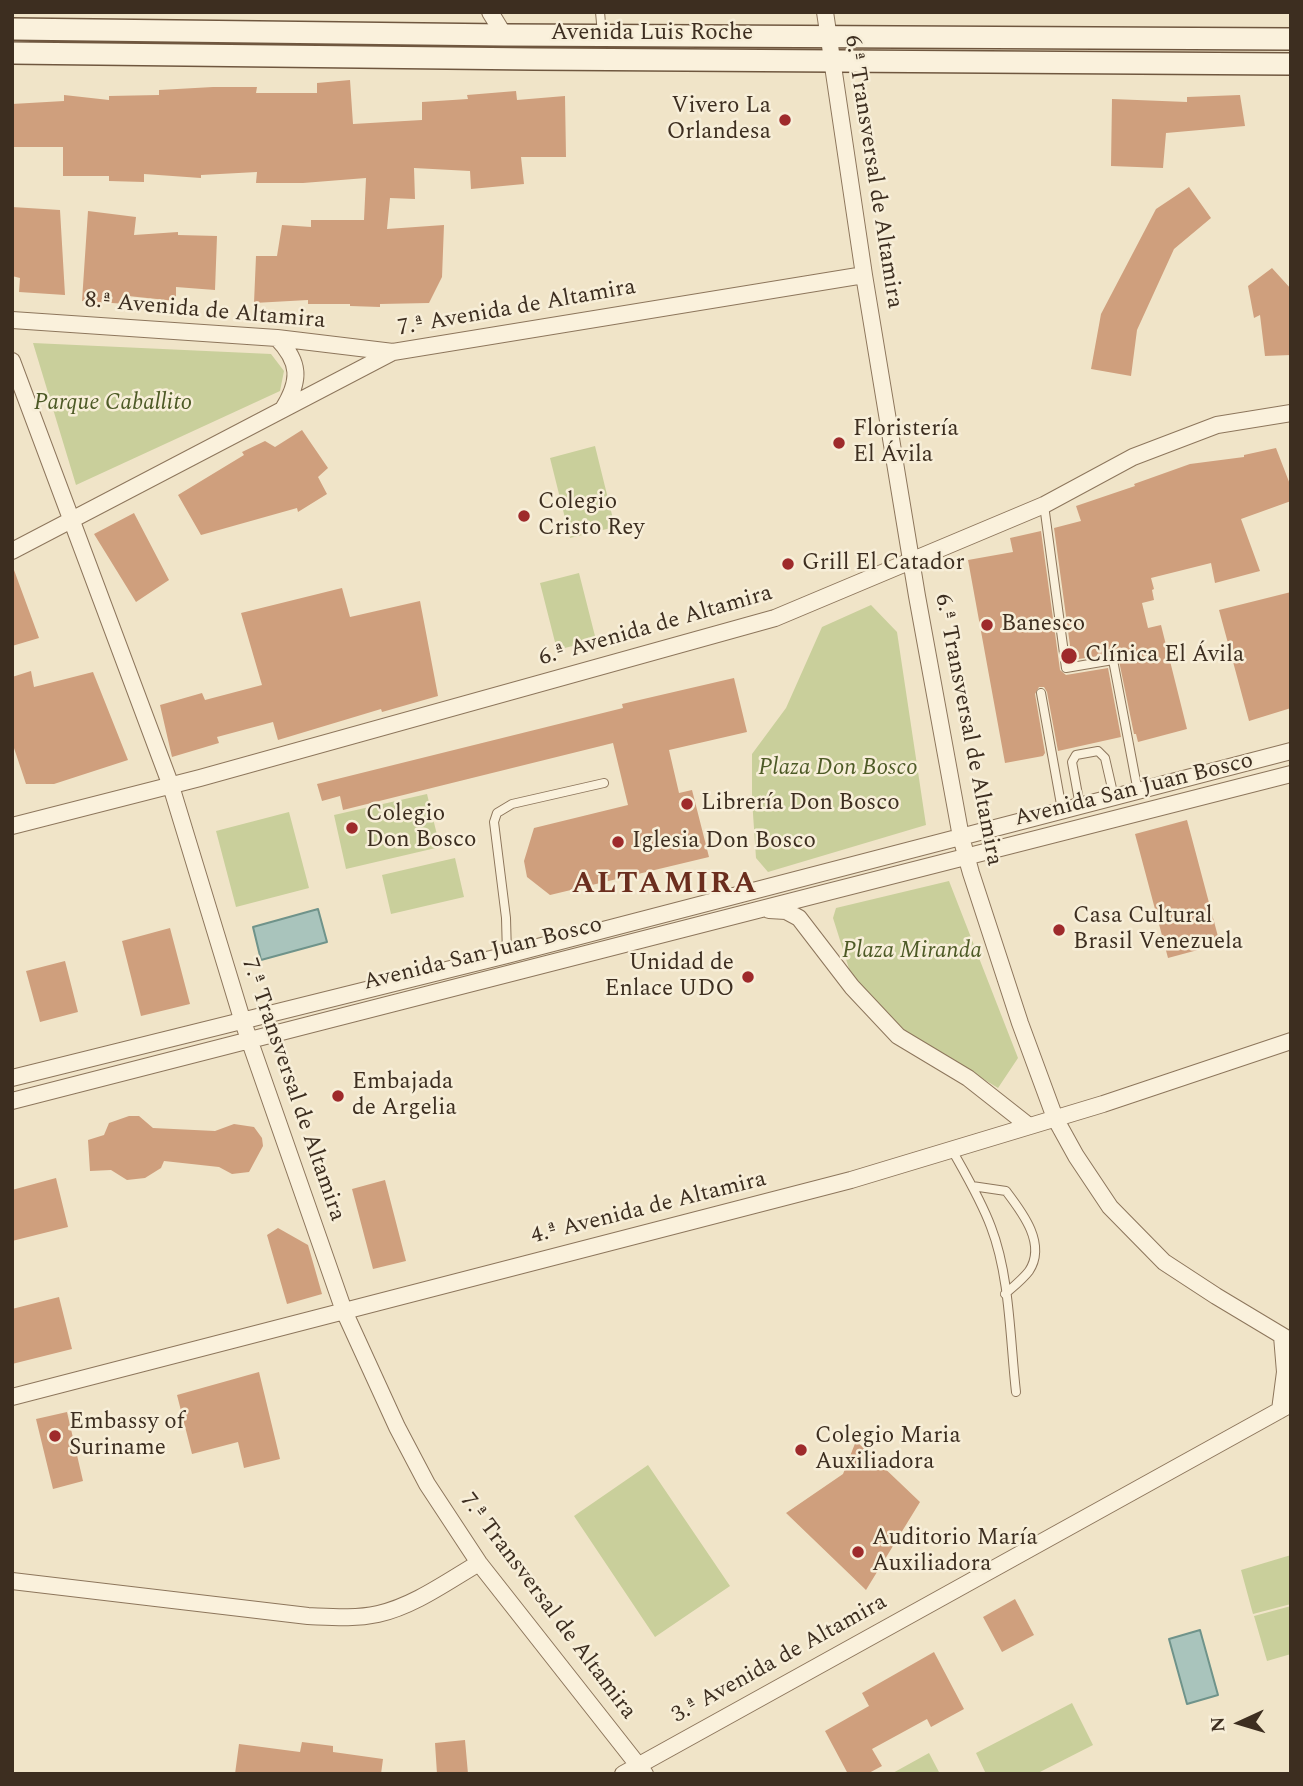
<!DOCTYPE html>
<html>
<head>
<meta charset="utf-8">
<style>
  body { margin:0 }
  #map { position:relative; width:1303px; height:1786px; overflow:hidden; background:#f0e4c8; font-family:Spectral,serif }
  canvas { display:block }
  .frame { position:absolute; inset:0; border:14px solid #3d2e20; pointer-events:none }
  .north { position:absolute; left:1205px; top:1688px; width:70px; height:70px; -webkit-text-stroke:5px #f7eed8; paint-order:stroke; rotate:266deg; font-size:19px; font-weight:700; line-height:28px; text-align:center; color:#3d2e20 }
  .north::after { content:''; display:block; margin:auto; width:24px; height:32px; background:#3d2e20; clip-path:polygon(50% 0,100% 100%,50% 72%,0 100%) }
</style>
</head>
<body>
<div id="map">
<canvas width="1303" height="1786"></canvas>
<div class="frame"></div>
<div class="north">N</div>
</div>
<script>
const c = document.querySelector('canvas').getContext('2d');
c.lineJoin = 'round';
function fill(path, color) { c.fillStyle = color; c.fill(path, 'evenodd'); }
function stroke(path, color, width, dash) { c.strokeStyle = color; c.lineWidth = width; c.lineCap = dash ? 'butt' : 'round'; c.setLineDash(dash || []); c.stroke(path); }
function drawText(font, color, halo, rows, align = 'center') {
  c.font = font + ' Spectral,serif'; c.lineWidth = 5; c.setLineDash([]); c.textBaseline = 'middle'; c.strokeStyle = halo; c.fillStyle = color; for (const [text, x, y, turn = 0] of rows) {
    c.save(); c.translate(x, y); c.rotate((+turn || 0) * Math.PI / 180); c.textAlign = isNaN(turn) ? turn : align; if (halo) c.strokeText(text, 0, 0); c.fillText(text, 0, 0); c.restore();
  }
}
const green = new Path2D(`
  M33,343l238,11 13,17 -4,20 -204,94z
  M595,446l20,81 -45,11 -20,-80z
  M579,573l17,67 -39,10 -17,-67z
  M871,605l26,27 29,193 -158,47 -12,-14 -4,-59v-45l34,-46 36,-81z
  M427,794l13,53 -94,22 -12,-54z
  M289,812l20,76 -73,19 -20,-76z
  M455,858l9,39 -73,17 -9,-39z
  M949,881l69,177 -20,30 -98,-60 -49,-53 -18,-57 3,-10z
  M648,1465l82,121 -75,51 -81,-121z
  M1291,1555v49l-38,10 -12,-44z
  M1291,1606v48l-24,7 -13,-45z
  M1072,1703l21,42 -57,29h-50l-10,-21z
  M929,1753l11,21h-49z`);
const water = new Path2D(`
  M318,909l9,33 -66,18 -8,-33z
  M1200,1630l18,65 -31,9 -18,-65z`);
const building = new Path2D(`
  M350,80l3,44 69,-4v-18l46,-3 -1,-4 49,-4 1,9 48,-4 1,61h-45l3,27 -53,5 -1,-18 -56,-3 1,31 -25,-1 -3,31 57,-4 -2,52 -13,26 -49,1v3l-30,-1v-2h-42v-4l-54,3 2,-47h21l5,-31 29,2v-7h53l2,-42 -63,5h-47l1,-11 -56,3v3l-57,-4v8l-35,-1v-5h-46v-29h-51v-43l52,-3v-6l45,5v-4l50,-1v-5l54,-3h44l-1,6h61v-10z
  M1240,95l5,31 -79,7 -3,35 -52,-2 1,-67 75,3v-5z
  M1189,187l22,31 -37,31 -37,81 -6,46 -40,-7 10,-55 55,-105z
  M12,207l48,3 5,85 -46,-3 1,-14 -8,-2z
  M88,211l48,6 -2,18 44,-3v3l39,1 -2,54 -39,-3v14l-48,-5 -1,8 -45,-3z
  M1272,268l19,21v66l-26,1 -5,-41 -6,3 -6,-32z
  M302,430l26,38 -10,9 9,17 -29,18 -1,-4 -96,27 -23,-40 66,-40 -2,-3 23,-11 10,6z
  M1276,448l15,39v14l-50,18 19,52 -45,12 -4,-20 -60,15 3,11 -2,1 2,10 -12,3 6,25 13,-3 26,104 -49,13 -2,-8h-2l-16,-78 -6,-2 -40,6 -18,-132 27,-7 -5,-15 59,-20 -1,-2 56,-20 54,-7v-2z
  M134,513l35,67 -33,22 -42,-68z
  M1041,531l19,139 6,5 42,-7 13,69 -63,14 -11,-59 -3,-5h-5l-4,7 10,59 -2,3 -38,7 -37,-203 45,-8 -3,-14z
  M14,570l25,68 -27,8v-75z
  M342,588l8,29 70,-16 18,95 -56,16 -1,-3 -103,31 -5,-18 -56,15 2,6 -47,14 -12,-52 42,-12 3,7 57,-15 -21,-72z
  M1291,592v116l-42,13 -30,-111z
  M31,671l3,16 59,-15 35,88 -74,24h-28l-14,-42v-65z
  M734,678l13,54 -78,18 10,43 13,-3 17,67 -159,38 -23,-18 -3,-16 10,-33 94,-23 -15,-62 -270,67 -3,-14 -18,5 -5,-17 306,-76 -1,-4z
  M1187,820l33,124 -52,14 -33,-124z
  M170,928l20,76 -49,12 -19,-75z
  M65,961l13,51 -38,10 -14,-51z
  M129,1116h10l14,12 62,3 19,-7 20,3 8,11 1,8 -14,26 -17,2 -13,-7 -55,-6 -3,7 -16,10 -18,2 -16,-10 -21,1 -2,-31 16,-5 5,-12z
  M56,1178l12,49 -56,14v-51z
  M385,1180l21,81 -33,8 -21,-80z
  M278,1228l30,17 14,49 -35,10 -20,-69z
  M59,1297l13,52 -60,15v-55z
  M259,1372l21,87 -36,9 -6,-26 -46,12 -15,-59z
  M67,1412l16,69 -30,8 -17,-70z
  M856,1441l64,61 -54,88 -80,-77 57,-39z
  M1015,1599l19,36 -32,17 -19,-35z
  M934,1652l30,57 -33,18 -4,-8 -55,30 10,17 -15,8h-19l-23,-43 44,-25 -7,-13z
  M465,1740l3,34h-31l-2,-31z
  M302,1742l31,4v6l50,7 -2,15h-146l4,-30 61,8z`);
const lane = new Path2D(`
  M600,12l2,22
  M1044,505l22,163 47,-8 25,132
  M1041,693l21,117
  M1080,806l-8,-44 4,-7 22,-4 7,7 9,39
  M507,955l-1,-37 -12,-96 3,-9 15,-9 92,-21
  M952,1150c14,25 29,50 39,77 19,49 19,113 25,165
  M972,1186l34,5c16,21 41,53 23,80 -6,8 -16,16 -24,23`);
const street = new Path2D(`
  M490,12l14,23
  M825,12l39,263 53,321 44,241 10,36 49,150 35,95 21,38 34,51 54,55 52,34 75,45
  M12,320l265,18 116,14
  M277,338c23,24 24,42 6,71
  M12,361l159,425 71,233 102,292 53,116 30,57 52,79 166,211
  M12,551l381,-199 471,-77
  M12,826l188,-48 575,-160 269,-113 89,-48 84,-32 74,-12
  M769,910l17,1 13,7 53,69 46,49 70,42 61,48
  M12,1078l495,-123 784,-204
  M12,1101c425,-112 853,-217 1279,-327
  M12,1397l839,-217 252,-76 188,-63
  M1280,1410l5,-38 -3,-36
  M12,1581l296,35c24,1 47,3 70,-2 36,-8 70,-33 101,-51
  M623,1774l668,-370`);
const secondary = new Path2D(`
  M12,29l492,6 787,4
  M12,53l522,6 757,5`);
const markers = [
  [785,120,7,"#9e2a2b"],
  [839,443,7,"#9e2a2b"],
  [524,516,7,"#9e2a2b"],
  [788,564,7,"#9e2a2b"],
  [987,625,7,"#9e2a2b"],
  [1069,656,9,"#9e2a2b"],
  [687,804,7,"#9e2a2b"],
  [352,828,7,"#9e2a2b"],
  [618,842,7,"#9e2a2b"],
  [1059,930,7,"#9e2a2b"],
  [748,977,7,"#9e2a2b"],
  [338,1096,7,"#9e2a2b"],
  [55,1436,7,"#9e2a2b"],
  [801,1450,7,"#9e2a2b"],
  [858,1552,7,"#9e2a2b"]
];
const streetNames = [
  ["Avenida Luis Roche",652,34],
  ["6.ª Transversal de Altamira",872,172,81],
  ["7.ª Avenida de Altamira",517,309,-10],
  ["8.ª Avenida de Altamira",205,312,5],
  ["6.ª Avenida de Altamira",656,627,-16],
  ["6.ª Transversal de Altamira",967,730,79],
  ["Avenida San Juan Bosco",1134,791,-14],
  ["Avenida San Juan Bosco",483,955,-14],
  ["7.ª Transversal de Altamira",292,1090,71],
  ["4.ª Avenida de Altamira",649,1209,-14],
  ["7.ª Transversal de Altamira",547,1607,53],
  ["3.ª Avenida de Altamira",780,1660,-29]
];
const poiNames = [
  ["Vivero La",771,107,"right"],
  ["Orlandesa",771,133,"right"],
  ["Floristería",853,430],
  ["El Ávila",853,456],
  ["Colegio",538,503],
  ["Cristo Rey",538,529],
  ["Grill El Catador",802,564],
  ["Banesco",1001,625],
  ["Clínica El Ávila",1085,656],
  ["Librería Don Bosco",701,804],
  ["Colegio",366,815],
  ["Don Bosco",366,841],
  ["Iglesia Don Bosco",632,842],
  ["Casa Cultural",1073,917],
  ["Brasil Venezuela",1073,943],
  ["Unidad de",734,964,"right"],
  ["Enlace UDO",734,990,"right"],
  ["Embajada",352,1083],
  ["de Argelia",352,1109],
  ["Embassy of",69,1423],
  ["Suriname",69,1449],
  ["Colegio Maria",815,1437],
  ["Auxiliadora",815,1463],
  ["Auditorio María",872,1539],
  ["Auxiliadora",872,1565]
];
const parkNames = [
  ["Parque Caballito",113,404],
  ["Plaza Don Bosco",838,769],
  ["Plaza Miranda",912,952]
];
const districtNames = [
  ["ALTAMIRA",665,886]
];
fill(green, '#c9cf9b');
fill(water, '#a9c4bc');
stroke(water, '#6f938a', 2);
fill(building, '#cf9f7d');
stroke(lane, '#8d765c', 10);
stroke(street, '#8d765c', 18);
stroke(secondary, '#6f573f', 24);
stroke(lane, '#faf1dc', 8);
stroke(street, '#faf1dc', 16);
stroke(secondary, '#faf1dc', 21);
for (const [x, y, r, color] of markers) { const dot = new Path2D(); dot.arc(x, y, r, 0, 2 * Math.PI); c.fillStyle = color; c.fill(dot); stroke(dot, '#f7eed8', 2.5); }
drawText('23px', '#3d2e20', '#f7eed8', streetNames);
drawText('23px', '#3d2e20', '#f7eed8', poiNames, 'left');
drawText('italic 23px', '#4d5a26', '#f7eed8', parkNames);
c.letterSpacing = '2px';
drawText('bold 30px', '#6b2e1e', '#f7eed8', districtNames);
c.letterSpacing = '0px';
</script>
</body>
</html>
